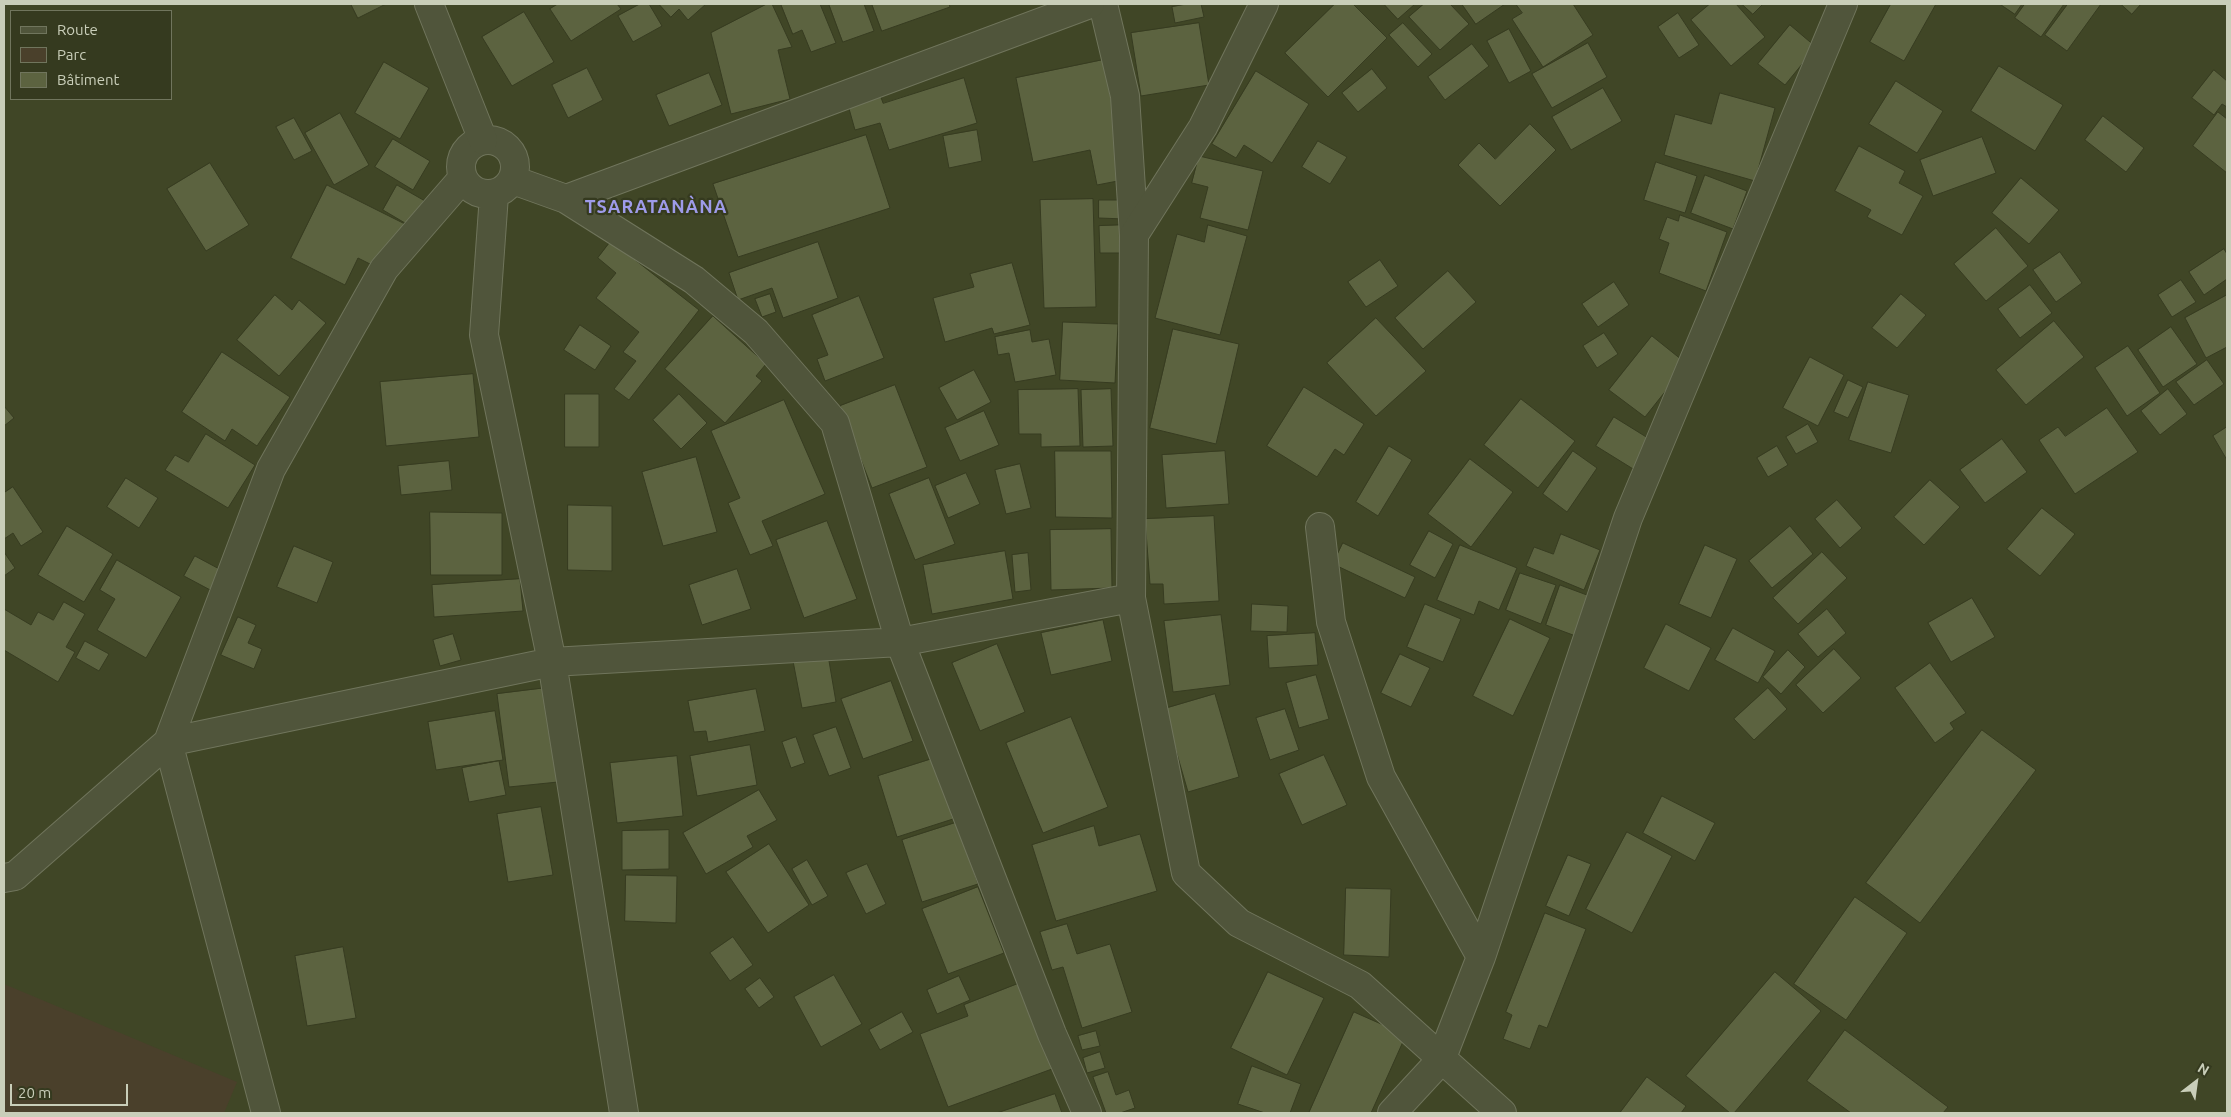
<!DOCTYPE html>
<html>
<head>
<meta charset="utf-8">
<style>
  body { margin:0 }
  #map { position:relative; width:2231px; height:1117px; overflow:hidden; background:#404626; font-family:Ubuntu,sans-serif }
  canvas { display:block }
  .frame { position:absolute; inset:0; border:5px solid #c9ceb9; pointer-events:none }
  .legend { position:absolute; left:10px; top:10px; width:162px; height:90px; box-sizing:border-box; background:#353a1f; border:1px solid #70755d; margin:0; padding:6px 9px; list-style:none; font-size:15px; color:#c9ceb9 }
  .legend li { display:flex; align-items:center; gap:10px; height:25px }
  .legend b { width:25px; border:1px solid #70755d }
  .north { position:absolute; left:2171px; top:1057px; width:50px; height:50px; -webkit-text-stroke:4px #353a1f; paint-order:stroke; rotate:30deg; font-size:14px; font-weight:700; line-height:20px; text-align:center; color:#c9ceb9 }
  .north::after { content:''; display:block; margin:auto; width:18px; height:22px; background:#c9ceb9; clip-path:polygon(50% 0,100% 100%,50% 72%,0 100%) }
  .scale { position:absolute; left:10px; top:1084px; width:118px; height:22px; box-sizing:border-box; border:2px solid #c9ceb9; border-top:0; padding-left:6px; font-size:15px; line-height:18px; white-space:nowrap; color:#c9ceb9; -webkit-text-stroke:4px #353a1f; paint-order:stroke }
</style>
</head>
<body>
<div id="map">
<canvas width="2231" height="1117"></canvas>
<div class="frame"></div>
<ul class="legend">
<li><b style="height:6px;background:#50553b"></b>Route</li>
<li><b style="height:14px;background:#4a402b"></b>Parc</li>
<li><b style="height:14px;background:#5c6340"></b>Bâtiment</li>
</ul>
<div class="north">N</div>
<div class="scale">20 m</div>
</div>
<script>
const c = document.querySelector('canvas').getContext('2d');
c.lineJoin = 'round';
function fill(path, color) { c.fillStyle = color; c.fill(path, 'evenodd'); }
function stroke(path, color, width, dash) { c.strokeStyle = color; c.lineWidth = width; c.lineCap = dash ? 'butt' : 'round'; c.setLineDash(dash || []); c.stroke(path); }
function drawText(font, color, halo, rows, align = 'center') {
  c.font = font + ' Ubuntu,sans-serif'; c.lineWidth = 4.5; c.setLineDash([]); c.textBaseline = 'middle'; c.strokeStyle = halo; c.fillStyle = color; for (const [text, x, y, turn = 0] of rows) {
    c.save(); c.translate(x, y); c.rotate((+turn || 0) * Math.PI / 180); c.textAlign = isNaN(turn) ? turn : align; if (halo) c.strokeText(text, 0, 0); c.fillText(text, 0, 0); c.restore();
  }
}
const green = new Path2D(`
  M4,984l233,98 -13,31h-220z`);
const building = new Path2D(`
  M351,4h35l-28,14z
  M558,4h59l4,5 -50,32 -21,-32z
  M640,4h9l13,22 -29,16 -15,-26z
  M659,4h47l-18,16 -9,-11 -8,8z
  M767,4h5l20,43 -14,3 12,49 -59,15 -20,-81z
  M781,4h39l16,39 -25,9 -9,-22 -9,4z
  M829,4h35l10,27 -31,11z
  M872,4h77l1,3 -68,24z
  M1187,4h14l3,13 -29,6 -3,-16z
  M1335,4h18l34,34 -59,59 -43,-44z
  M1384,4h31l-17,15z
  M1424,4h26l19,20 -29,26 -31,-33z
  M1462,4h43l-29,20z
  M1516,4h57l20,31 -50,32 -31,-48 10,-6z
  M1710,4h26l29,33 -34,29 -40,-46z
  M1742,4h21l-10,10z
  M1891,4h45l-32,57 -34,-19z
  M2000,4h22l-7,10z
  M2025,4h39l-23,33 -26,-19z
  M2068,4h33l-34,47 -22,-16z
  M2121,4h20l-9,10z
  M524,12l30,50 -42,24 -30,-49z
  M1678,13l21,32 -20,13 -21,-31z
  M1199,23l10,62 -68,11 -10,-63z
  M1403,23l29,31 -14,13 -29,-32z
  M1790,25l26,22 -31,38 -27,-21z
  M1509,29l22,42 -22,12 -22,-42z
  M1588,43l19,34 -55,31 -20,-34z
  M1472,44l17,22 -44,34 -17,-23z
  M1103,60l25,119 -31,6 -7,-35 -57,12 -17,-84z
  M384,62l45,26 -29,51 -45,-26z
  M1999,66l64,39 -28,46 -64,-40z
  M587,68l16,32 -35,18 -16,-33z
  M1372,69l15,19 -29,24 -16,-19z
  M2214,70l13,11v26l-5,-3 -8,11 -22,-17z
  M1256,71l53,33 -37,59 -28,-18 -8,13 -24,-14z
  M709,73l13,32 -53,21 -13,-31z
  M964,78l13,45 -88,27 -9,-27 -25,7 -9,-32 32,-9 5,14z
  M1896,81l47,30 -26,42 -48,-29z
  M1603,88l19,33 -51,29 -19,-33z
  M1720,93l55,15 -20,73 -91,-26 11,-41 36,10z
  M2218,112l9,7v54l-34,-27z
  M340,113l29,52 -35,20 -29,-52z
  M2103,116l41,32 -18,24 -41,-32z
  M294,118l18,33 -18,9 -18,-33z
  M1530,124l26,26 -56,56 -42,-41 21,-22 16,16z
  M977,130l5,31 -33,7 -6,-32z
  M866,135l24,73 -152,49 -25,-73z
  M1982,137l14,36 -63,23 -13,-36z
  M393,139l37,22 -17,29 -38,-23z
  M1318,141l29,16 -17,27 -28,-17z
  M1859,146l46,25 -6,12 24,13 -21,39 -35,-18 4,-7 -36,-19z
  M1199,156l64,15 -15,59 -48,-12 8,-31 -16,-4z
  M1656,162l41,14 -12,37 -41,-13z
  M210,163l39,62 -43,26 -39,-62z
  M1705,175l42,16 -14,38 -42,-16z
  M2021,178l38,32 -30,34 -37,-31z
  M327,185l78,39 -23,46 -24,-12 -13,27 -54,-27z
  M397,185l28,16 -15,25 -27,-16z
  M1093,199l3,108 -52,1 -4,-108z
  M1099,200h26v19l-26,-1z
  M1680,215l47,17 -21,59 -47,-18 10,-30 -10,-4 8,-22 11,4z
  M1124,225l1,28h-25l-1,-27z
  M1208,225l39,11 -27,99 -65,-17 22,-84 27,8z
  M1996,228l32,38 -42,35 -32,-37z
  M611,241l88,69 -70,90 -15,-11 22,-28 -13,-9 16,-20 -43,-34 20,-25 -18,-15z
  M818,242l20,56 -55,20 -11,-30 -34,12 -9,-27z
  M2224,249l3,5v25l-23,16 -15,-23z
  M2060,252l22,31 -26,19 -23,-32z
  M1380,260l18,26 -32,21 -18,-25z
  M1012,263l18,62 -36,9 -2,-6 -47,14 -12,-44 41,-11 -4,-13z
  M1448,271l28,31 -53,47 -28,-31z
  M2181,280l15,22 -24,15 -14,-22z
  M1614,282l15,23 -31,22 -16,-23z
  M2030,285l22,28 -32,25 -22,-29z
  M770,294l6,18 -14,5 -7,-18z
  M1901,294l25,21 -29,33 -25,-20z
  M275,295l17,15 7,-10 27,23 -47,53 -42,-36z
  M2227,295v52l-21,11 -21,-40z
  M859,296l25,62 -59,23 -8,-22 11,-4 -16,-40z
  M713,316l53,48 -10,12 6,5 -37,42 -60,-54z
  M1376,318l50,53 -50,45 -49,-53z
  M2054,321l30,36 -58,48 -30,-35z
  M1063,322l55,2 -3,59 -55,-3z
  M580,325l31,21 -16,24 -31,-20z
  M2171,327l26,37 -34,23 -25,-37z
  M1173,329l66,15 -23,100 -66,-16z
  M1030,330l2,12 17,-3 7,36 -41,7 -6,-29 -11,2 -3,-18z
  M1604,333l14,21 -21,14 -14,-22z
  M1652,336l35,28 -42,53 -36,-27z
  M2128,346l32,47 -33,23 -32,-48z
  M222,352l68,45 -33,49 -25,-17 -7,12 -43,-29z
  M1810,357l34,18 -26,51 -35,-18z
  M2207,360l17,24 -30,21 -18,-23z
  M974,370l17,32 -34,18 -18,-32z
  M473,374l6,63 -93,9 -6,-64z
  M1848,380l15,7 -15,31 -14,-6z
  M1868,382l41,13 -18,58 -42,-13z
  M895,385l32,82 -55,21 -32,-82z
  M1304,387l60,37 -20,31 -9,-6 -18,28 -50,-31z
  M1078,389l2,57 -39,1v-13h-22l-1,-44z
  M1111,389l2,57 -30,1 -2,-57z
  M2168,389l19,25 -27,21 -19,-24z
  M565,394h34v53h-34z
  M679,394l28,29 -26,26 -28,-29z
  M1521,399l54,42 -37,47 -54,-43z
  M784,400l41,94 -63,27 11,25 -23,9 -22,-52 12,-5 -29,-67z
  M4,406l10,12 -10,8z
  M2107,408l31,44 -63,42 -36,-54 19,-13 7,9z
  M984,411l15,34 -39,16 -15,-33z
  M1614,417l42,26 -18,29 -42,-26z
  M1808,424l10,18 -22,12 -10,-17z
  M2227,427v33l-14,-24z
  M206,434l49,31 -27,43 -63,-38 10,-15 13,7z
  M2002,439l25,33 -42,31 -25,-33z
  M1389,446l23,14 -34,56 -22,-14z
  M1777,446l11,19 -20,12 -11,-19z
  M1055,451h56l1,67 -56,-1z
  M1225,451l4,53 -63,4 -4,-53z
  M1573,451l24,17 -30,44 -24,-18z
  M696,457l21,75 -54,14 -21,-74z
  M1470,459l43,33 -42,55 -43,-33z
  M449,461l3,29 -51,5 -3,-29z
  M1020,464l11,44 -25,6 -11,-44z
  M966,473l14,31 -32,14 -13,-32z
  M126,478l32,20 -19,30 -32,-21z
  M929,478l26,66 -40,16 -26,-66z
  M1930,480l30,27 -36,38 -30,-28z
  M13,487l30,45 -22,14 -8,-13 -9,6v-46z
  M1837,500l25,28 -22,20 -25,-29z
  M568,505l44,1v65l-44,-1z
  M2042,508l33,26 -35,42 -33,-27z
  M430,512l72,1v62h-71z
  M1214,516l5,85 -55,3 -1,-20h-13l-5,-65z
  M827,521l30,78 -53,19 -28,-78z
  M67,526l46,28 -29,48 -46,-27z
  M1790,526l23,28 -41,34 -23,-27z
  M1111,529l1,59 -61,2 -1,-60z
  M1429,531l24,13 -18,34 -25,-13z
  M1561,534l39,16 -16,40 -58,-24 8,-19 19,7z
  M1343,543l72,34 -10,21 -72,-34z
  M1460,545l57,23 -18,42 -20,-9 -5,14 -37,-15z
  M1705,545l32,14 -26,59 -32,-14z
  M294,546l39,16 -16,41 -40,-16z
  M1005,551l8,48 -81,15 -9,-49z
  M4,552l11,16 -11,8z
  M1822,552l25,26 -49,46 -25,-26z
  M1028,553l3,37 -16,2 -3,-37z
  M195,556l30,16 -11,20 -30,-16z
  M117,560l64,37 -35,61 -49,-28 18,-31 -15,-9z
  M737,569l14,40 -49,16 -13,-40z
  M1520,573l36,12 -15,39 -35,-14z
  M520,579l3,32 -89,6 -2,-32z
  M1560,585l35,13 -14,40 -35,-13z
  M1972,598l23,39 -44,25 -23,-39z
  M64,602l21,12 -19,33 9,5 -17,30 -54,-32v-41l27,16 7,-13 15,8z
  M1252,604l36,2 -1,26 -36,-1z
  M1425,604l36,15 -18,43 -36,-15z
  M1827,609l19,24 -28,24 -20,-23z
  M1221,615l9,70 -57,7 -9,-71z
  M238,617l18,8 -8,18 14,6 -8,20 -33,-14z
  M1510,619l40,19 -37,78 -40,-20z
  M1103,620l9,41 -61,14 -10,-42z
  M1666,624l45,24 -22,43 -45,-23z
  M1733,628l42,23 -17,32 -43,-23z
  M1315,633l3,32 -49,3 -2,-32z
  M453,634l8,26 -21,6 -7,-26z
  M85,641l24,13 -10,17 -23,-13z
  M997,644l28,68 -45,19 -28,-68z
  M1834,649l27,29 -38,35 -27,-28z
  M1788,650l17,17 -24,27 -18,-17z
  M1400,654l30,14 -19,39 -30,-14z
  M828,655l8,47 -34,6 -9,-47z
  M1930,663l36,50 -16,10 4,6 -19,14 -40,-55z
  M1316,675l13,44 -30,9 -13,-45z
  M891,681l22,60 -50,18 -22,-60z
  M546,688l12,94 -49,5 -12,-93z
  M1768,688l19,21 -33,31 -20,-21z
  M756,689l9,42 -57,11 -2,-11 -12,1 -6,-31z
  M1215,694l24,83 -51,15 -24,-83z
  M1285,709l14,41 -29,10 -14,-42z
  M495,711l8,49 -67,10 -8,-48z
  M1071,717l37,90 -65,26 -37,-90z
  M836,727l15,41 -22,8 -16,-41z
  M1982,730l54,40 -116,153 -54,-40z
  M796,737l9,26 -14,5 -9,-26z
  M750,745l7,40 -60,11 -7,-40z
  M1324,755l23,50 -45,20 -23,-51z
  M677,756l6,60 -66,7 -7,-60z
  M935,758l18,61 -56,18 -19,-61z
  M499,761l7,34 -37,7 -7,-34z
  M759,790l18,30 -30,16 6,11 -47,27 -23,-41z
  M1662,796l53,27 -20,38 -52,-28z
  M541,807l12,68 -45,7 -11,-68z
  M958,822l20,62 -56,18 -20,-62z
  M1094,826l5,20 41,-12 17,57 -101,30 -24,-76z
  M669,830v39l-47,1v-39z
  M1627,832l45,24 -40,77 -46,-24z
  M769,844l40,61 -41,28 -42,-61z
  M1568,855l23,9 -22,52 -23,-10z
  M807,860l21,36 -16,9 -20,-36z
  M867,864l19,40 -20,10 -20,-41z
  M626,875l51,1 -1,47 -51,-2z
  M978,887l26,66 -56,21 -26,-65z
  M1346,888l45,1 -2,68 -45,-2z
  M1855,897l52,36 -61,87 -52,-36z
  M1545,913l41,16 -39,99 -8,-3 -9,24 -27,-10 9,-24 -6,-3z
  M1067,924l10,30 33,-10 22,68 -50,16 -19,-61 -11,3 -12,-38z
  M733,937l20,28 -23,16 -20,-28z
  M343,947l13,71 -49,8 -12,-70z
  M1268,972l56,26 -37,77 -56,-27z
  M1775,972l46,39 -87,102h-4l-44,-37z
  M834,975l28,49 -41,23 -27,-50z
  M959,976l11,24 -33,14 -10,-24z
  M760,978l14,19 -15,11 -14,-19z
  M1020,983l32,86 -104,38 -28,-73 48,-18 -4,-11z
  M902,1012l11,20 -33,18 -11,-20z
  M1354,1012l52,23 -35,78h-62z
  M1845,1030l103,77 -5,6h-92l-44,-32z
  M1096,1031l4,15 -18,4 -4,-14z
  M1100,1052l5,16 -18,5 -4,-15z
  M1252,1066l49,18 -11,29h-25l-27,-9z
  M1108,1072l8,23 13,-5 6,18 -15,5h-14l-13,-36z
  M1647,1077l39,29 -5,7h-61z
  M1055,1094l7,19h-65z`);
const pedestrian = new Path2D(`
  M1103,4l22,92 9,139`);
const minor = new Path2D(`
  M1264,4l-61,123 -69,108 -3,363 55,275 53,50 121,62 142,128
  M461 167a27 27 0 1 1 54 0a27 27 0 1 1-54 0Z
  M513,180l53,19 128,81 62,52 79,91 65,219 152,392 35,79
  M494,195l-10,140 68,327 72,451
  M566,199l524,-195
  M1320,527l11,95 50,155 100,180
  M4,878l11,-2 153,-134 384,-80 348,-20 231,-44
  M266,1113l-98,-371 103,-273 113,-200 78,-90
  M1392,1113l49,-53 40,-103 147,-439 215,-514`);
const tertiary = new Path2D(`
  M429,4l54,136`);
const districtNames = [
  ["TSARATANÀNA",656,207]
];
fill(green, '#4a402b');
fill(building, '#5c6340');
stroke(building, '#373c21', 1);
stroke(pedestrian, '#70755c', 30);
stroke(minor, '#70755c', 30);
stroke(tertiary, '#70755c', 30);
stroke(pedestrian, '#50553b', 28);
stroke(minor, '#50553b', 28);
stroke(tertiary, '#50553b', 28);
c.letterSpacing = '1px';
drawText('bold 18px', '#9e9be9', '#353a1f', districtNames);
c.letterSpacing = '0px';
</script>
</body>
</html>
